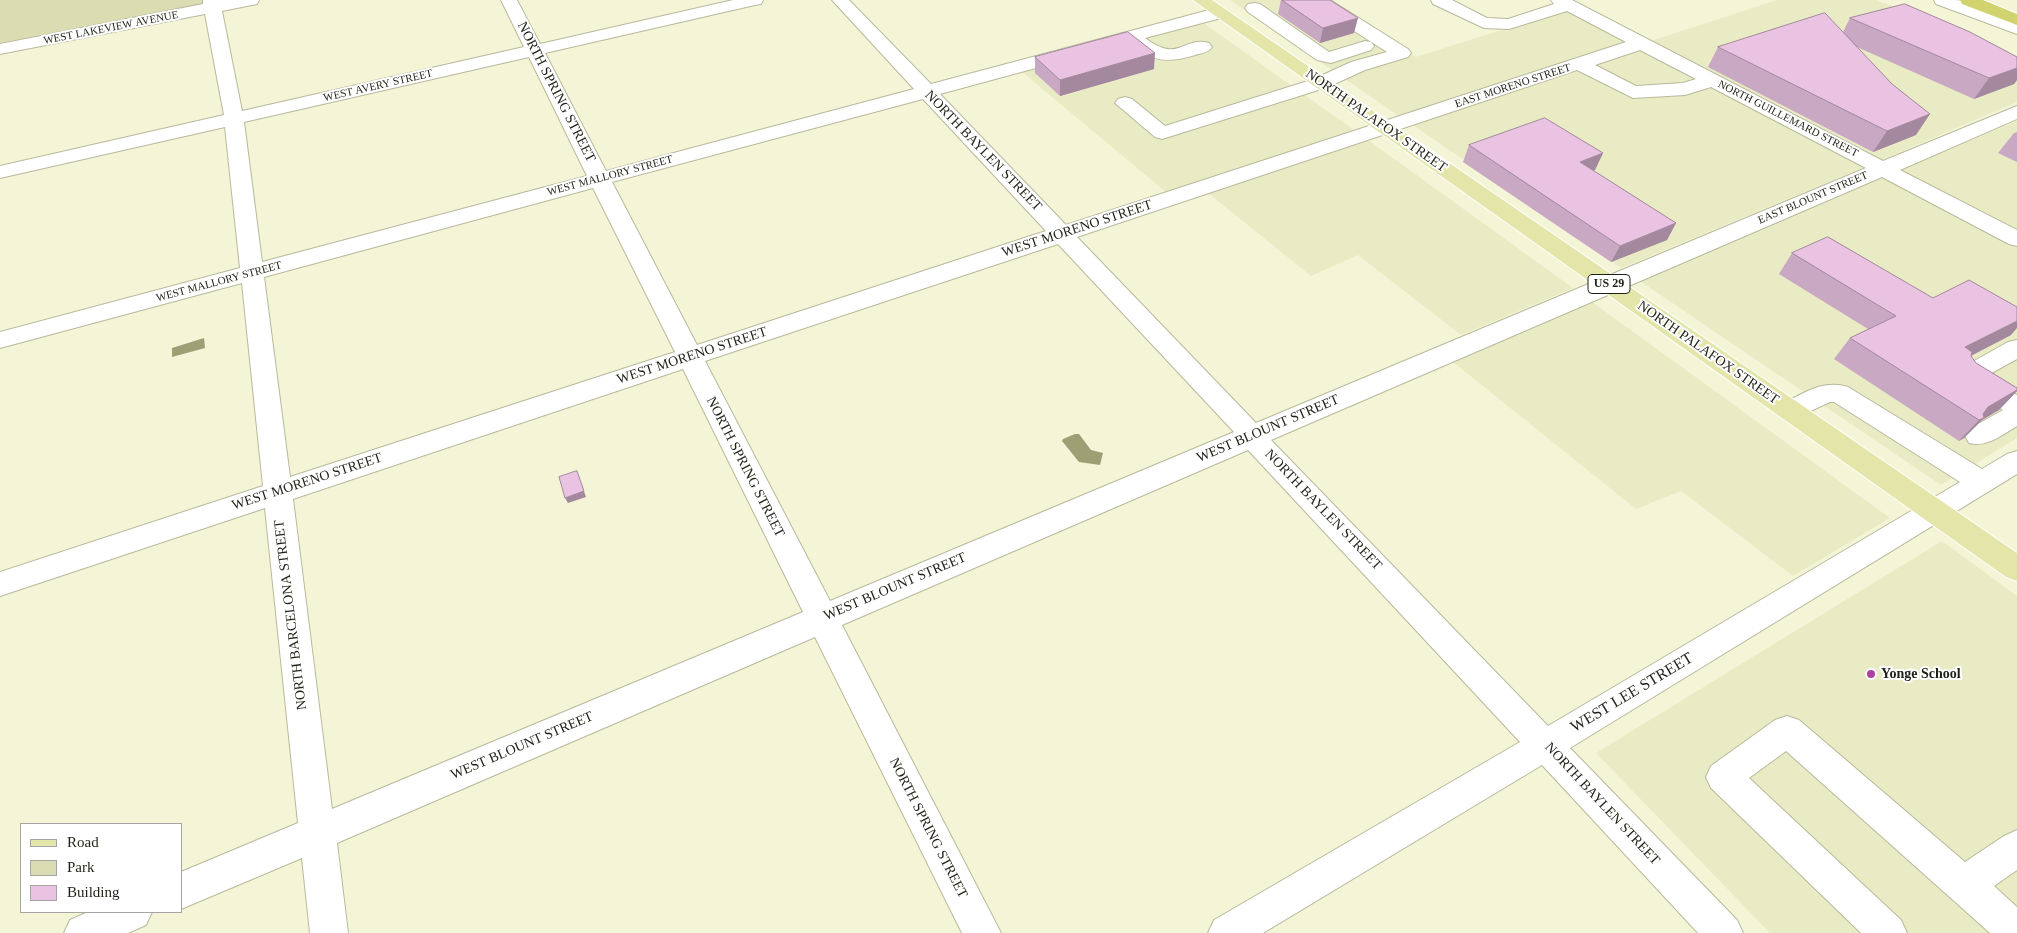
<!DOCTYPE html>
<html>
<head>
<meta charset="utf-8">
<style>
  body { margin:0 }
  #map { position:relative; width:2017px; height:933px; overflow:hidden; background:#f3f5d6; font-family:Georgia,serif }
  canvas { display:block }
  .legend { position:absolute; left:20px; top:823px; width:162px; height:90px; box-sizing:border-box; background:#fff; border:1px solid #a5a6a1; margin:0; padding:6px 9px; list-style:none; font-size:15px; color:#1f2015 }
  .legend li { display:flex; align-items:center; gap:10px; height:25px }
  .legend b { width:25px; border:1px solid #a5a6a1 }
</style>
</head>
<body>
<div id="map">
<canvas width="2017" height="933"></canvas>
<ul class="legend">
<li><b style="height:6px;background:#e3e5a9"></b>Road</li>
<li><b style="height:14px;background:#dadcb1"></b>Park</li>
<li><b style="height:14px;background:#e9c3e1"></b>Building</li>
</ul>
</div>
<script>
const c = document.querySelector('canvas').getContext('2d');
c.lineJoin = 'round';
function fill(path, color) { c.fillStyle = color; c.fill(path, 'evenodd'); }
function stroke(path, color, width, dash) { c.strokeStyle = color; c.lineWidth = width; c.lineCap = dash ? 'butt' : 'round'; c.setLineDash(dash || []); c.stroke(path); }
function drawText(font, color, halo, rows, align = 'center') {
  c.font = font + ' Georgia,serif'; c.lineWidth = 4; c.setLineDash([]); c.textBaseline = 'middle'; c.strokeStyle = halo; c.fillStyle = color; for (const [text, x, y, turn = 0] of rows) {
    c.save(); c.translate(x, y); c.rotate((+turn || 0) * Math.PI / 180); c.textAlign = isNaN(turn) ? turn : align; if (halo) c.strokeText(text, 0, 0); c.fillText(text, 0, 0); c.restore();
  }
}
const built = new Path2D(`
  M1230,0h95l91,57 152,-48 61,32 -230,75z
  M1777,0h99l60,22 81,39v41l-138,59 -231,-119z
  M1202,22l152,108 -188,62 -145,-121z
  M1644,49l223,117 -246,102 -208,-143z
  M2017,121v112l-118,-62z
  M1368,140l205,148 -112,47 -103,-80 -47,21 -103,-83z
  M1887,176l130,71v191l-76,47 -301,-204z
  M1592,302l298,216 -97,58 -112,-85 -45,18 -183,-147z
  M1942,541l75,55v337h-247l-174,-180z`);
const green = new Path2D(`
  M0,0h204l1,4 -205,39z`);
const water = new Path2D(`
  M204,338l1,10 -33,9v-9z
  M1075,434h4l12,16 12,3 -3,12 -21,-3 -17,-21 1,-2z`);
const minor = new Path2D(`
  M203,0h56l-2,4 -35,7 20,100 282,-64 -23,-47h16l23,44 193,-44h30l-2,4 -6,1 -210,48 61,118 308,-82 -82,-89h17l82,84 282,-75 6,-1 6,1 3,4 -3,4 -80,21c35,26 37,-2 64,5l3,4c-4,6 -11,6 -17,8 -30,9 -43,6 -67,-12l-188,51 126,131 560,-183 -59,-31 -58,18 -25,-1 -51,-24 -2,-4h21l35,18 21,1 46,-15 -3,-4h21l311,161 134,-55v13l-117,51 117,60v16l-8,-2 -127,-67 -611,263 277,286 412,-244 -126,-80h-4l-39,18 -9,-2 -4,-7 4,-7c22,-11 41,-25 66,-17l134,82 25,-15 10,-3v23l-447,274 167,172 6,13h-45l-156,-168 -279,168h-55l6,-13 306,-178 -272,-292 -406,175 159,308h-39l-147,-296 -478,206 11,90h-38l-8,-75 -121,51v-37l117,-49 -33,-315 -265,88v-24l263,-86 -21,-203 -242,65v-16l240,-64 -15,-141 -225,51v-12l224,-51 -19,-101 -205,40v-10l203,-40zM1640,50l56,29 -13,4 -47,3 -41,-21zM529,57l58,119 -325,86 -18,-140zM1577,70l56,28 52,-3 26,-8 155,81 -610,255 -179,-186zM923,99l123,132 -349,114 -85,-163zM593,188l82,164 -385,125 -26,-200zM1058,244l176,188 -404,169 -125,-240zM683,369l120,243 -471,197 -39,-310z
  M1310,0h20l78,49 3,4 -3,4 -43,13 -37,17 -166,52 -7,-2 -40,-34 3,-4 7,-2 7,2 33,27 149,-47 37,-17 36,-10 -75,-48z
  M1934,0h23l60,23v11l-81,-30z
  M1254,3l6,1 69,48 36,-11 6,1 3,4 -3,4 -40,13 -14,-3 -69,-48 -3,-4 3,-4z
  M2017,340v19l-31,17 31,19v31c-15,9 -31,22 -48,17l-4,-7 4,-7 34,-19 -45,-28 -4,-6 4,-6 50,-28z
  M1787,716l12,4 166,142 39,-26 13,-6v40l-23,16 23,21v26h-27l-204,-182 -37,27 152,142 6,13h-46l-150,-145 -5,-11 5,-11 64,-46z
  M88,912h64l-6,13 -18,8h-64l6,-13z`);
const major = new Path2D(`
  M1193,0h19l805,553v28l-11,-4z`);
const highway = new Path2D(`
  M1960,0h23l34,14v11l-55,-21z`);
const wall = new Path2D(`
  M1281,0h49l24,33 -34,10 -42,-29z
  M1850,18l167,39v23l-3,4 -40,15 -117,-52 59,88 -43,17 -165,-85 10,-20 125,-15z
  M1035,57l119,12 -94,27 -25,-23z
  M2017,132v30l-19,-9 16,-20z
  M1469,145l134,8 -8,17 -2,1 83,52 -9,17 -56,22 -148,-100z
  M1792,253l141,45 78,37 -40,21 5,7 41,25v3l-18,19 -17,10 -18,18 -5,3 -125,-82 16,-21 18,-9 -89,-55z`);
const shadedWall = new Path2D(`
  M1358,18l-4,15 -34,10 3,-15z
  M1155,53l-1,16 -94,27v-16z
  M2017,68v12l-3,4 -40,15 15,-21z
  M1930,114l-14,21 -43,17 14,-21z
  M1603,153l-8,17 -23,8 8,-16z
  M1676,223l-9,17 -56,22 9,-16z
  M2017,321v7l-6,7 -64,33 18,-21z
  M2017,390v1l-18,19 -17,10 -18,18 -5,3 20,-21 9,-13z
  M577,471l9,26 -18,6 -3,-5z`);
const building = new Path2D(`
  M1282,0h48l28,18 -35,10z
  M1905,4l65,28 47,25v11l-28,10 -139,-60z
  M1825,13l67,71 38,30 -43,17 -169,-84z
  M1128,32l27,21 -95,27 -25,-23z
  M1545,118l58,35 -23,9 96,61 -56,23 -151,-101z
  M1828,237l105,61 36,-18 48,27v14l-52,26 7,5 -1,4 5,7 41,25v2l-29,17 -5,7 1,4 -5,2 -129,-82 46,-22 -104,-63z
  M577,471l7,20 -19,7 -6,-21z`);
const markers = [
  [1871,674,5,"#ae419f"]
];
const farStreetnames = [
  ["WEST LAKEVIEW AVENUE",111,28,-11],
  ["WEST AVERY STREET",378,86,-13],
  ["EAST MORENO STREET",1513,86,-18],
  ["NORTH GUILLEMARD STREET",1788,119,27],
  ["WEST MALLORY STREET",610,176,-15],
  ["EAST BLOUNT STREET",1813,198,-23],
  ["WEST MALLORY STREET",219,282,-15]
];
const shields = [
  [1609,284,42]
];
const shieldNames = [
  ["US 29",1609,284]
];
const streetNames = [
  ["NORTH SPRING STREET",556,92,63],
  ["NORTH PALAFOX STREET",1376,121,35],
  ["NORTH BAYLEN STREET",983,151,46],
  ["WEST MORENO STREET",1077,229,-18],
  ["NORTH PALAFOX STREET",1708,353,35],
  ["WEST MORENO STREET",692,356,-18],
  ["WEST BLOUNT STREET",1268,429,-23],
  ["NORTH SPRING STREET",745,467,63],
  ["WEST MORENO STREET",307,482,-18],
  ["NORTH BAYLEN STREET",1323,510,46],
  ["WEST BLOUNT STREET",895,587,-23],
  ["NORTH BARCELONA STREET",291,615,-97],
  ["WEST BLOUNT STREET",522,746,-23],
  ["NORTH BAYLEN STREET",1602,804,47],
  ["NORTH SPRING STREET",928,828,63]
];
const poiNames = [
  ["Yonge School",1881,674]
];
const nearStreetnames = [
  ["WEST LEE STREET",1632,693,-31]
];
fill(built, '#e9ebc4');
fill(green, '#dadcb1');
fill(water, '#9d9f74');
stroke(minor, '#b8b99c', 2);
stroke(major, '#fff', 2);
stroke(highway, '#fff', 2);
fill(minor, '#fff');
fill(major, '#e3e5a9');
fill(highway, '#d1d36f');
fill(wall, '#c8a8c2');
fill(shadedWall, '#a3889e');
fill(building, '#e9c3e1');
stroke(building, '#a3889e', 1);
for (const [x, y, r, color] of markers) { const dot = new Path2D(); dot.arc(x, y, r, 0, 2 * Math.PI); c.fillStyle = color; c.fill(dot); stroke(dot, '#fff', 2); }
drawText('11px', '#1f2015', '#fff', farStreetnames);
for (const [x, y, w] of shields) { const box = new Path2D(); box.roundRect(x - w / 2, y - 9.5, w, 19, 4); c.fillStyle = '#fff'; c.fill(box); stroke(box, '#1f2015', 1); }
drawText('bold 12px', '#1f2015', null, shieldNames);
drawText('14px', '#1f2015', '#fff', streetNames);
drawText('bold 14px', '#1f2015', '#fff', poiNames, 'left');
drawText('16px', '#1f2015', '#fff', nearStreetnames);
</script>
</body>
</html>
